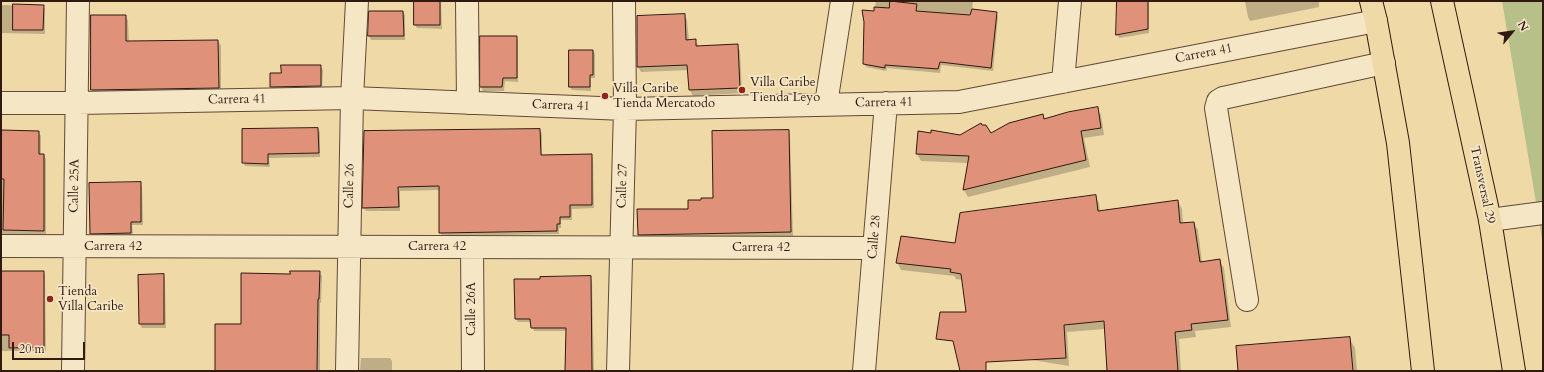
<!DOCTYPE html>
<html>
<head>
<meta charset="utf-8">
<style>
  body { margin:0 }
  #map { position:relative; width:1544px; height:372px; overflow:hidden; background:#efd9a7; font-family:Cardo,serif }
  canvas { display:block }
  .frame { position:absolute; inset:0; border:2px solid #301911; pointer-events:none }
  .north { position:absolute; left:1492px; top:12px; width:40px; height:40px; -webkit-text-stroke:3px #f5e6c6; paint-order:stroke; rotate:61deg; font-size:11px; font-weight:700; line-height:16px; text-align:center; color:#301911 }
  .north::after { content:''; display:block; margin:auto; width:14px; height:18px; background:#301911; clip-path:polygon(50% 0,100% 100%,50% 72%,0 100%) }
  .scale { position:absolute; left:12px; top:342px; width:73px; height:18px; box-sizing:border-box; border:2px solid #301911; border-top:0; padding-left:5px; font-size:12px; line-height:14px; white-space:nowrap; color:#301911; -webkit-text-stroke:3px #f5e6c6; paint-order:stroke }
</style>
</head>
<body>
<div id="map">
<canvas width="1544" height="372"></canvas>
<div class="frame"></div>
<div class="north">N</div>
<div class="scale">20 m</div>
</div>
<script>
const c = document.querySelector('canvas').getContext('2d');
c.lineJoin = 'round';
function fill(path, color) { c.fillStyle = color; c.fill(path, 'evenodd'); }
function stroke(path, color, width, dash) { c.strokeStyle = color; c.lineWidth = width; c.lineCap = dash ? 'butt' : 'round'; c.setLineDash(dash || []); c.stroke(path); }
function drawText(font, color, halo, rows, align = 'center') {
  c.font = font + ' Cardo,serif'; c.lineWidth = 3.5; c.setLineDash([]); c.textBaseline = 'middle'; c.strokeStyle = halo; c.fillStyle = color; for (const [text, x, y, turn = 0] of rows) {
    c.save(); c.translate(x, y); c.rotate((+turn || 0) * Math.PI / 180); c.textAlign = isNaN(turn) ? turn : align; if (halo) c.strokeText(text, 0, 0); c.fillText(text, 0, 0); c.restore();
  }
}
const green = new Path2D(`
  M1502,1h41v245l-5,-32z`);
const shadow = new Path2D(`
  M415,1h26l1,28 -25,-1 -2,-3z
  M876,1h97l-1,9 24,3 2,4 -5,54 -52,-6 -1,8 -53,-5 -1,3 -20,-4 -2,-4z
  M1118,1h31v32l-30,5 -2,-4z
  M1245,1h74v6l-69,14 -2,-4z
  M1,5l42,1 2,3v25l-44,-1z
  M370,12h33l2,3v25h-34l-2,-4z
  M684,15l3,5 2,20h6l4,7 38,-2 3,6 2,42 -49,3 -3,-6 -1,-20 -48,2 -3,-5z
  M126,16l2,5 1,21 89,-1 3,5v46l-126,3 -3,-5z
  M481,37h35l2,4v41l-13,-1 -1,10h-21l-2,-4z
  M593,51l2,3v24h-4v13l-19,-1 -2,-3z
  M320,66l3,4 -1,19 -49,1 -2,-3 11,-13z
  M1097,108l4,7 3,20 -20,3 6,29 -122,30 -4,-7 5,-27 -48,-2 -4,-7 43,-18 31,-2 52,-19 2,5z
  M318,129l2,3v25l-51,1 1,9 -25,-1 -2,-4z
  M540,130l2,4v22l49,-1 2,4 1,49 -22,1v11h-11v8h-2v6l-117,2 -2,-4v-42l-40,1v20h-34l-3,-4 2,-75z
  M1,131l37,1 3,4v19h3l2,4v76l-45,-1z
  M788,131l2,4 3,101 -152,2 -2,-3 50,-26 25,-10z
  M140,183l2,4 1,38h-11l1,11 -39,1 -3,-4z
  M1095,196l4,7 1,9 78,-10 4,7 1,15 10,-1 5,7 4,32 17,-2 5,8 7,59 -36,4 1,6 -17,2 2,32h-73l-3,-42 -38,3 2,34 -111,-18 9,-35 -4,-33 -7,-1 -2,-3 -53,-6 -4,-8 58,-17z
  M1,272h42l2,3 1,76h-45z
  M319,272l3,4 -1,27h-1v68h-104l26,-46 48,-50z
  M163,275l2,4 1,49h-24l-2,-4 -1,-48z
  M590,277l2,4 2,90h-38h10l1,-40h-33l-3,-9h-13l-2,-3 25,-39z
  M1349,338l6,10 2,23h-118z
  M361,358h29l2,3v10h-32z
  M1200,370v1h-18z`);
const building = new Path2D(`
  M414,1h26v24h-26z
  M890,1l27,3 -1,7 54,4 2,-6 25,3 -6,56 -51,-6 -2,7 -53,-4v3l-22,-4 1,-42 -2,-12 12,1v-4l15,1z
  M1117,1h31v28l-32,6z
  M13,4l31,1 -1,25h-30z
  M369,11h34l1,25h-36z
  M685,14l1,26 10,-1v7l42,-2 2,44 -51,2 -2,-25 -50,2v-51z
  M91,15h35v26l92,-1 1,48 -128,2z
  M480,36h37v42h-14l-1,9h-22z
  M569,50h24v25h-3v12h-21z
  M281,65h40v21l-51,1v-14h11z
  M1098,107l3,21 -20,3 5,29 -123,30 6,-34 -53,-2 2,-23 13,2v-3l29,5 21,-12 1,2h4l5,8 18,-10 34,-9 1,5 24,-7z
  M318,128l1,25 -51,1v10l-26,-1v-34z
  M540,129l1,26 51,-1v51h-22v12h-10v7h-3v7l-118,2v-47l-41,1 1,20 -37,1 2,-77z
  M1,130l38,1v23h5v77l-41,-1 1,-51h-3z
  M789,130l2,102 -153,3 -1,-26h51v-9h13v-2h12l-1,-67z
  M141,182v40h-10v11l-41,1 -1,-51z
  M1096,195l2,16 80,-11 2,23 14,-1 6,40 20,-3 8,61 -37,4 1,6 -17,2 3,39h-71l-3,-50 -40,4 2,33 -80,4v9h-26l-7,-30 -17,-2 4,-27h26l-5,-38 -11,-2 1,-3 -55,-6 5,-27 54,7 5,-30z
  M1,271h43v76l-35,1v-13h-8z
  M290,271h30l-1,28h-1l-1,72h-102v-47h26v-51l49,1z
  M164,274v50h-25l-1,-49z
  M591,276l1,95h-27l1,-43h-35l-1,-9h-15l-1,-40h26v-2z
  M1350,337l3,34h-115l-2,-25z`);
const minor = new Path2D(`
  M467,1l1,102
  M1063,82l7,-81
  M1,103h76l275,-5 273,11 334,-7 417,-81
  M826,104l16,-103
  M1490,220l53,-7
  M1,246l873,2
  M472,247l1,124
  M1247,300l-31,-192 2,-7 5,-3 161,-35
  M73,371l5,-370
  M347,371l5,-273 5,-97
  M618,371l7,-262 -1,-108
  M864,371l22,-268`);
const highway = new Path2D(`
  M1371,1l5,20 22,122 25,228
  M1442,1l48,219 24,151`);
const markers = [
  [742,90,4,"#8f2418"],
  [605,96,4,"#8f2418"],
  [50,299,4,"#8f2418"]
];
const streetNames = [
  ["Carrera 41",1204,54,-11],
  ["Carrera 41",237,100,-1],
  ["Carrera 41",884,103,-1],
  ["Carrera 41",561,106,2],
  ["Transversal 29",1482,185,78],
  ["Calle 25A",75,186,-89],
  ["Calle 26",350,186,-89],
  ["Calle 27",623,186,-89],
  ["Calle 28",875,237,-85],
  ["Carrera 42",113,247],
  ["Carrera 42",437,247],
  ["Carrera 42",761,248],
  ["Calle 26A",472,309,-90]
];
const poiNames = [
  ["Villa Caribe",750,83],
  ["Tienda Leyo",750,98],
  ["Villa Caribe",613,89],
  ["Tienda Mercatodo",613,104],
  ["Tienda",58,292],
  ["Villa Caribe",58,307]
];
fill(green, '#b7c089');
fill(shadow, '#0003');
fill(building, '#df9179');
stroke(building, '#301911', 1);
stroke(minor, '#604936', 24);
stroke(highway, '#301911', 24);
stroke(minor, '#f5e6c6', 22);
stroke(highway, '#efd9a7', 22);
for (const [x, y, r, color] of markers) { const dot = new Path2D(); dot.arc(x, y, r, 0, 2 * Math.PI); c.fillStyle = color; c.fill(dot); stroke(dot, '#f5e6c6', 1.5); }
drawText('13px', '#301911', '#f5e6c6', streetNames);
drawText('13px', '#301911', '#f5e6c6', poiNames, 'left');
</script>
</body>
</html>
